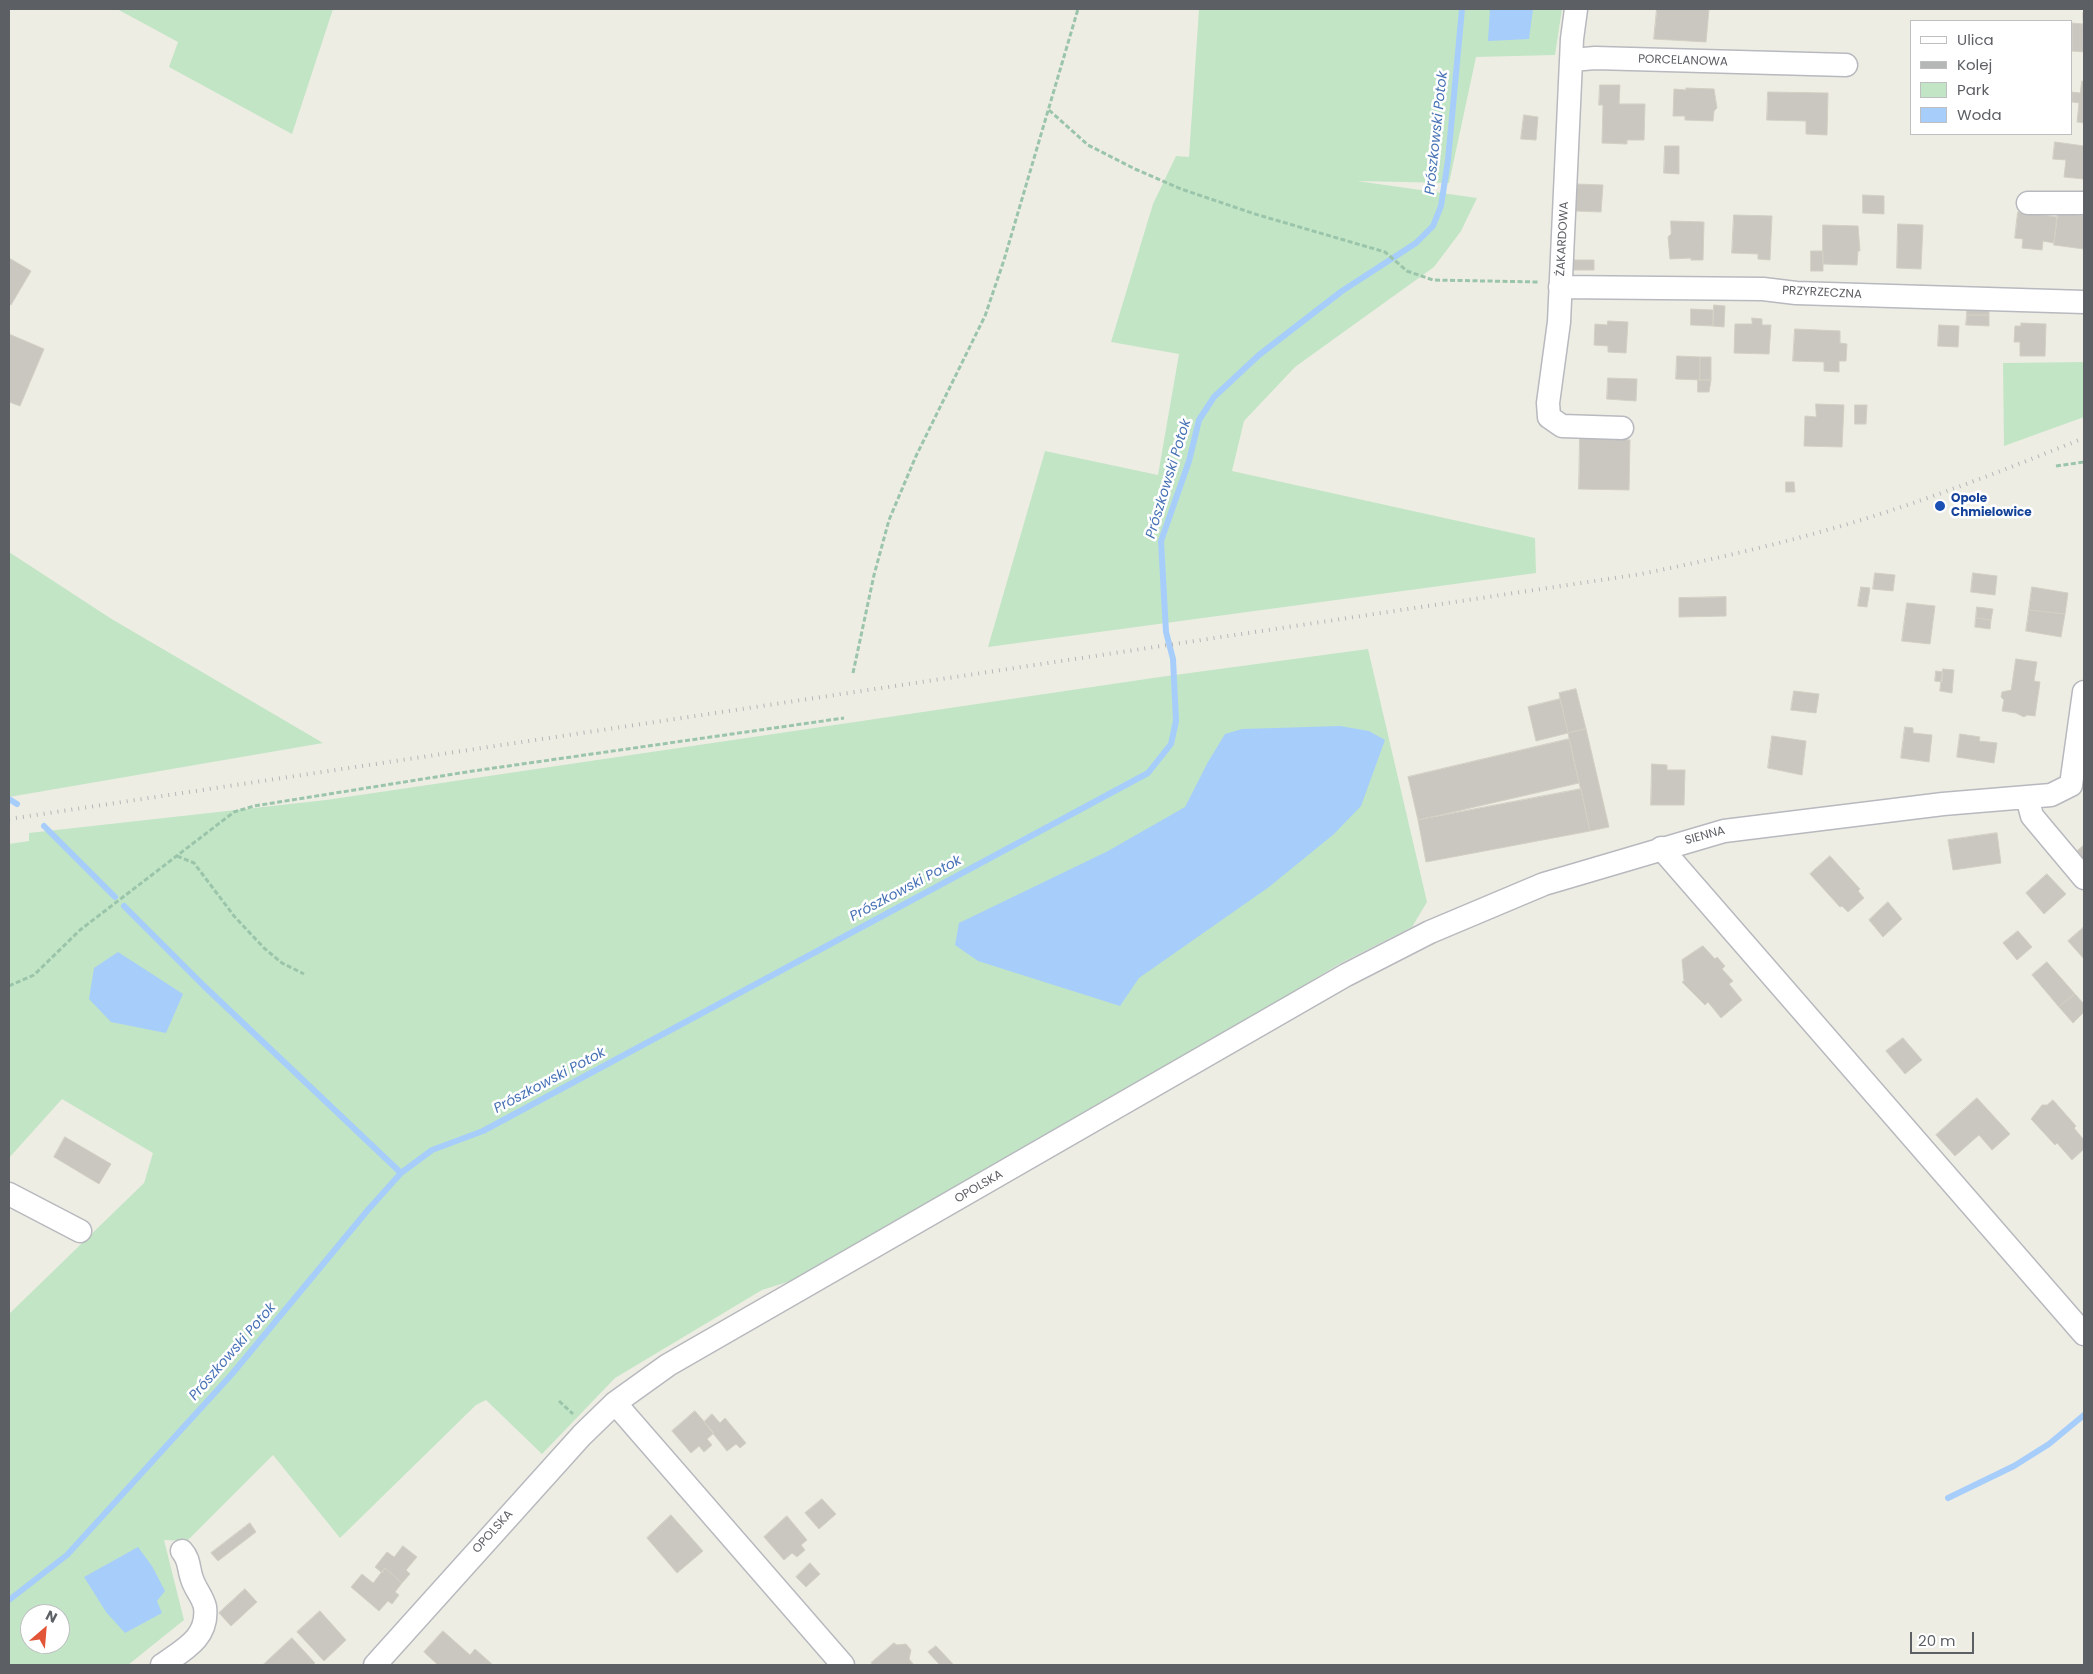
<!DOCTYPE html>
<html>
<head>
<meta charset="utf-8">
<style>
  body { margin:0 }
  #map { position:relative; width:2093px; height:1674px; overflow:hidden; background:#eeede4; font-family:Poppins,sans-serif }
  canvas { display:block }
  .frame { position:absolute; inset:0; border:10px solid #5c5f64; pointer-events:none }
  .legend { position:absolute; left:1910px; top:20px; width:162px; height:115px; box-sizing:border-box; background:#fff; border:1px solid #bebfc1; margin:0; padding:6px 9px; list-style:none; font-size:15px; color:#5c5f64 }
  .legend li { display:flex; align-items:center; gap:10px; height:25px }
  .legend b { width:25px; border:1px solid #bebfc1 }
  .north { position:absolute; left:20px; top:1604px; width:50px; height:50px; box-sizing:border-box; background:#fff; border:1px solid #bebfc1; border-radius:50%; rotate:27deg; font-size:14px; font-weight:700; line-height:20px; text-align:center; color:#5c5f64 }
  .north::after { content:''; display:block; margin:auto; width:18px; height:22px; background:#e25536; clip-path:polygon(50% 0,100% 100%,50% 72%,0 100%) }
  .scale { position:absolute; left:1910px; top:1632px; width:64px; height:22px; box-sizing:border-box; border:2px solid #5c5f64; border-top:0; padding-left:6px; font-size:15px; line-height:18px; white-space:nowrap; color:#5c5f64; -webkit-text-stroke:4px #fff; paint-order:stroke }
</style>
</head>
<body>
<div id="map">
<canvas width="2093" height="1674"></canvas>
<div class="frame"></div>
<ul class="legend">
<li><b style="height:6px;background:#fff"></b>Ulica</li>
<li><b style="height:6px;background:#b5b6b6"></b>Kolej</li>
<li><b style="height:14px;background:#c2e5c5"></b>Park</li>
<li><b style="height:14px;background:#a7cefb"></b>Woda</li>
</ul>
<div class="north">N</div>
<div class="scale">20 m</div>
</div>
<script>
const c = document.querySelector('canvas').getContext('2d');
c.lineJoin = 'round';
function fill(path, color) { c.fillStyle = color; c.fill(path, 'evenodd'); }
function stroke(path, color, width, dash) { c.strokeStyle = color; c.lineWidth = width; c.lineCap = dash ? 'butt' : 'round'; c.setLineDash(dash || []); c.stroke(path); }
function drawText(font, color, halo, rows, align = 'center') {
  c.font = font + ' Poppins,sans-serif'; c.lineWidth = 5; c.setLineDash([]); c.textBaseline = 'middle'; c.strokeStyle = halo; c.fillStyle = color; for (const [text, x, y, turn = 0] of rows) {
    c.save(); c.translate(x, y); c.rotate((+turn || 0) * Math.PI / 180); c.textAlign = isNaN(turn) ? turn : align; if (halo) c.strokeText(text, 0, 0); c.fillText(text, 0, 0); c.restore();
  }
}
const green = new Path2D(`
  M117,9h216l-41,125 -123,-67 9,-25z
  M1199,9h363l-7,46 -79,2 -27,126 -92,-2 120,17 -16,33 -27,36 -139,100 -51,54 -12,50 303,67 1,35 -548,74 57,-196 113,24 21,-121 -68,-12 42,-138 23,-48 13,1z
  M2084,362v55l-80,29 -1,-83z
  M9,552l101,66 213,125 -314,54z
  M1368,649l59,253 -15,25 -73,37 -494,300 -83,26 -147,88 -73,76 -56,-54 -10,5 -136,133 -67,-83 -86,86 -23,-1 20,80 -56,45h-119v-351l135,-131 9,-30 -91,-54 -53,59v-314l20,-3v-8l297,-33 834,-123zM30,1614h30v30h-30z`);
const water = new Path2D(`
  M1490,9h43l-4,30 -41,2z
  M1340,726l29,5 16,9 -24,66 -27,28 -65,53 -130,91 -19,28 -142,-45 -23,-16 4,-22 149,-72 77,-44 23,-45 17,-28 17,-5z
  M118,952l65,42 -17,39 -55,-11 -22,-23 5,-31z
  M138,1547l14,19 13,25 -8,10 5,12 -37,20 -19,-21 -22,-35z`);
const stream = new Path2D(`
  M9,799l8,5
  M44,826l71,71
  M124,906l80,80 197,187
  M1948,1498l66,-32 35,-22 35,-29
  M9,1600l58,-45 165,-181 135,-163 34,-38 31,-23 51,-19 665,-358 23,-29 5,-23 -3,-62 -7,-27 -5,-91 28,-80 10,-41 15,-23 45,-42 83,-64 74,-48 17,-17 8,-20 7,-46 14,-151`);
const building = new Path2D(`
  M1657,9h52l-3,33 -52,-3z
  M2083,13l1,39 -12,-1v-28l11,1z
  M2082,81l2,1v41l-7,-1 2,-19 -7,-1v-10l8,1z
  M1600,85h20l-1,19h26l-1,36h-17v4l-25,-1 1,-38h-4z
  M1686,88l28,1 3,19 -3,3 -1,10 -28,-1v-4h-12l1,-27 12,1z
  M1768,92l60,1 -1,42 -21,-1v-13l-39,-1z
  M1524,115l14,2 -2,23 -15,-1z
  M2055,142l29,4v33l-20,-2 2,-17 -13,-1z
  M1665,146h14v28l-15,-1z
  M1577,184l26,1 -2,27 -25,-1z
  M1863,195l21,1v18l-21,-1z
  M2018,212l39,5 -3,26 -11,-2 -1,9 -20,-2 1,-9 -8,-1z
  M2058,212l26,4v33l-30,-4z
  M1734,215l38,1 -2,44 -12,-1v-5l-26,-1z
  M1671,221l33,1 -1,38h-12v-2l-21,1 -2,-22 3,-3z
  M1898,224l25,1 -2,44 -24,-1z
  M1823,225l35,1 2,25h-2l-1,14 -34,-1z
  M1811,251h12v20h-12z
  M9,258l22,13 -20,34 -2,-1z
  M1574,260h20v10h-20z
  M1714,305l11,1 -1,21 -11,-1z
  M1967,306h22v9h-22z
  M1691,309l22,1v16l-22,-1z
  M1967,315h22v11l-23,-1z
  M1752,318l10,1v6h9l-2,29 -35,-1 1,-29h17z
  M1608,321l20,1 -2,31 -18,-1v-6l-14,-1 1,-21 12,1z
  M2021,323l25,1 -1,32h-25v-14h-6l1,-16h6z
  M1939,325l20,1 -1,21 -20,-1z
  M1795,329l45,2v12l7,1 -1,17h-7v11l-15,-1v-9l-31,-1z
  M9,334l35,15 -24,57 -11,-4z
  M1677,356l23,1v23l-24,-1z
  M1700,357h11v23h-11z
  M1608,378l29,1 -1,22 -29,-2z
  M1698,380h13l-2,12h-11z
  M1816,404l28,1 -2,42 -38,-1 1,-30 11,1z
  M1855,405h12l-1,19h-11z
  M1580,438l50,2 -1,50 -50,-1z
  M1786,482h8l1,10h-9z
  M1875,573l20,2 -2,16 -20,-2z
  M1973,573l24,3 -2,19 -24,-3z
  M1861,587l9,1 -3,19 -9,-1z
  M2032,587l36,6 -3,21 -36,-4z
  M1726,597v19l-47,1v-19z
  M1907,603l28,3 -5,38 -28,-3z
  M1977,607l16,2 -2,11 -15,-2z
  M2029,610l36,4 -4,23 -35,-6z
  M1976,618l15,2 -1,9 -15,-2z
  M2016,659l21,3 -3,19 6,1 -5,34 -8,-1 -3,2 -8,-4 -14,-2 2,-11 -3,-3 1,-5 9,-2z
  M1943,669l11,1 -2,23 -12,-2z
  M1936,671l7,1 -1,10 -7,-1z
  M1576,689l10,40 -18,4 -9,-40z
  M1794,691l25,3 -3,19 -25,-3z
  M1560,699l8,34 -32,8 -8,-34z
  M1905,727l8,1v5l19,2 -3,27 -28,-4z
  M1586,729l23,98 -19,4 -22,-98z
  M1960,734l20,3 -1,4 18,2 -3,20 -37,-6z
  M1772,736l34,5 -4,34 -34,-7z
  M1569,739l10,44 -161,37 -10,-43z
  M1652,764l15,1v5h18l-1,35h-33z
  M1581,789l9,42 -164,31 -8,-42z
  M1997,833l4,30 -48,7 -5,-30z
  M2084,845v20l-10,-11z
  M1830,856l30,33 -2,2 6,7 -16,14 -6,-6 -2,1 -30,-33z
  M2047,874l19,20 -22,20 -18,-21z
  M1888,902l14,17 -19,18 -14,-17z
  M2084,927v32l-16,-18z
  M2018,931l14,16 -15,13 -14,-17z
  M1703,946l12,13 2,-2 8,9 -3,3 11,12 -4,3 13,16 -21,18 -13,-16 -3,3 -23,-23 2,-1 -2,-21z
  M2047,962l28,32 -16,13 -27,-32z
  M2075,994l9,10v8l-11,11 -14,-16z
  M1903,1038l19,22 -17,14 -19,-23z
  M1977,1098l33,36 -18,16 -13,-15 -24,21 -19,-21z
  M2053,1100l23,26 -2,2 10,12v9l-12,11 -15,-17 -2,2 -24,-26 11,-14h5z
  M65,1137l46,27 -12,20 -45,-27z
  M695,1411l19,22 -7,6 5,6 -8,7 -5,-6 -8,7 -19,-22z
  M712,1414l8,9 5,-5 21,25 -6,5 -4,-4 -9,7 -23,-29z
  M822,1499l14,15 -17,15 -14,-16z
  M671,1515l32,36 -26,22 -30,-35z
  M787,1516l20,24 -6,5 4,5 -8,7 -5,-4 -8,7 -20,-23z
  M250,1523l6,9 -38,29 -7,-8z
  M403,1546l14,11 -11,13 4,4 -8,9 -17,-15 -3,5 -7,-6 12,-15 7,5z
  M810,1563l10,11 -14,13 -10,-10z
  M385,1568l17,15 -7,9 4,3 -7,9 -4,-3 -9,10 -28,-24 11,-13 11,9z
  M245,1589l12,13 -26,24 -12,-13z
  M320,1611l26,29 -22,21 -27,-29z
  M443,1631l27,24 5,-6 18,16h-55l-14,-13z
  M292,1638l23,25 -3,2h-49z
  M894,1643l3,2 9,-1 5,6 -2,9 5,6h-41l-2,-2z
  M936,1646l18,19h-17l2,-1 -11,-12z`);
const path = new Path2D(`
  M1049,110l39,35 47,24 46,20 74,25 130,38 22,19 26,9 106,2
  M2056,466l28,-4
  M853,673l21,-98 15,-55 27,-64 69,-140 19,-56 74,-251
  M177,856l17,7 40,53 30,32 18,15 22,11
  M9,986l25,-11 46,-45 154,-118 20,-6 219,-35 371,-53
  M559,1401l14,13`);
const minor = new Path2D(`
  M1576,9l-4,30 -13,283 -11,81 1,14 13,9 60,2
  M1572,60l23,-2 251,7
  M2028,203h56
  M1560,287l203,2 33,4 288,9
  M2071,785l13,-93
  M2027,797l5,19 52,62
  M1661,848l423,486
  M9,1194l71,37
  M615,1403l228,262
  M162,1665c21,-15 47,-27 43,-58 -2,-10 -10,-18 -13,-28 -4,-11 -2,-19 -10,-28
  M375,1665l207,-230 33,-32 53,-38 678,-390 84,-43 114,-48 180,-53 219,-27 108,-9 20,-10`);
const rail = new Path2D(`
  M9,819l1632,-245c70,-14 139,-30 207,-50 80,-24 159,-55 236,-86`);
const markers = [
  [1940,506,6,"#1a4fb4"]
];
const streetNames = [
  ["PORCELANOWA",1683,61,2],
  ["ŻAKARDOWA",1563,239,-87],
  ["PRZYRZECZNA",1822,293,3],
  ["SIENNA",1705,836,-15],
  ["OPOLSKA",979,1187,-30],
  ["OPOLSKA",493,1532,-48]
];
const transitNames = [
  ["Opole",1951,499],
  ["Chmielowice",1951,513]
];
const waterNames = [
  ["Prószkowski Potok",1437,133,-84],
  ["Prószkowski Potok",1169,479,-73],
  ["Prószkowski Potok",906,889,-28],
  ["Prószkowski Potok",550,1081,-28],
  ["Prószkowski Potok",233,1352,-49]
];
fill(green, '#c2e5c5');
fill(water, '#a7cefb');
stroke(stream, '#a7cefb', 6);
fill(building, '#cac7c1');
stroke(building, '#d2cfc3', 1);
stroke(minor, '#b7b9be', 25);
stroke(path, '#9bc5ab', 3, [5, 2.5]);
stroke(minor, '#fff', 22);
stroke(rail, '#b5b6b6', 4, [1, 6]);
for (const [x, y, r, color] of markers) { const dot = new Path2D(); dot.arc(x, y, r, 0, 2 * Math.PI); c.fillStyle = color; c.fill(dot); stroke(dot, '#fff', 2); }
drawText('12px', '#5c5f64', '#fff', streetNames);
drawText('bold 12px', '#164399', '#fff', transitNames, 'left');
drawText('italic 14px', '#4772b5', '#fff', waterNames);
</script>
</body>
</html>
